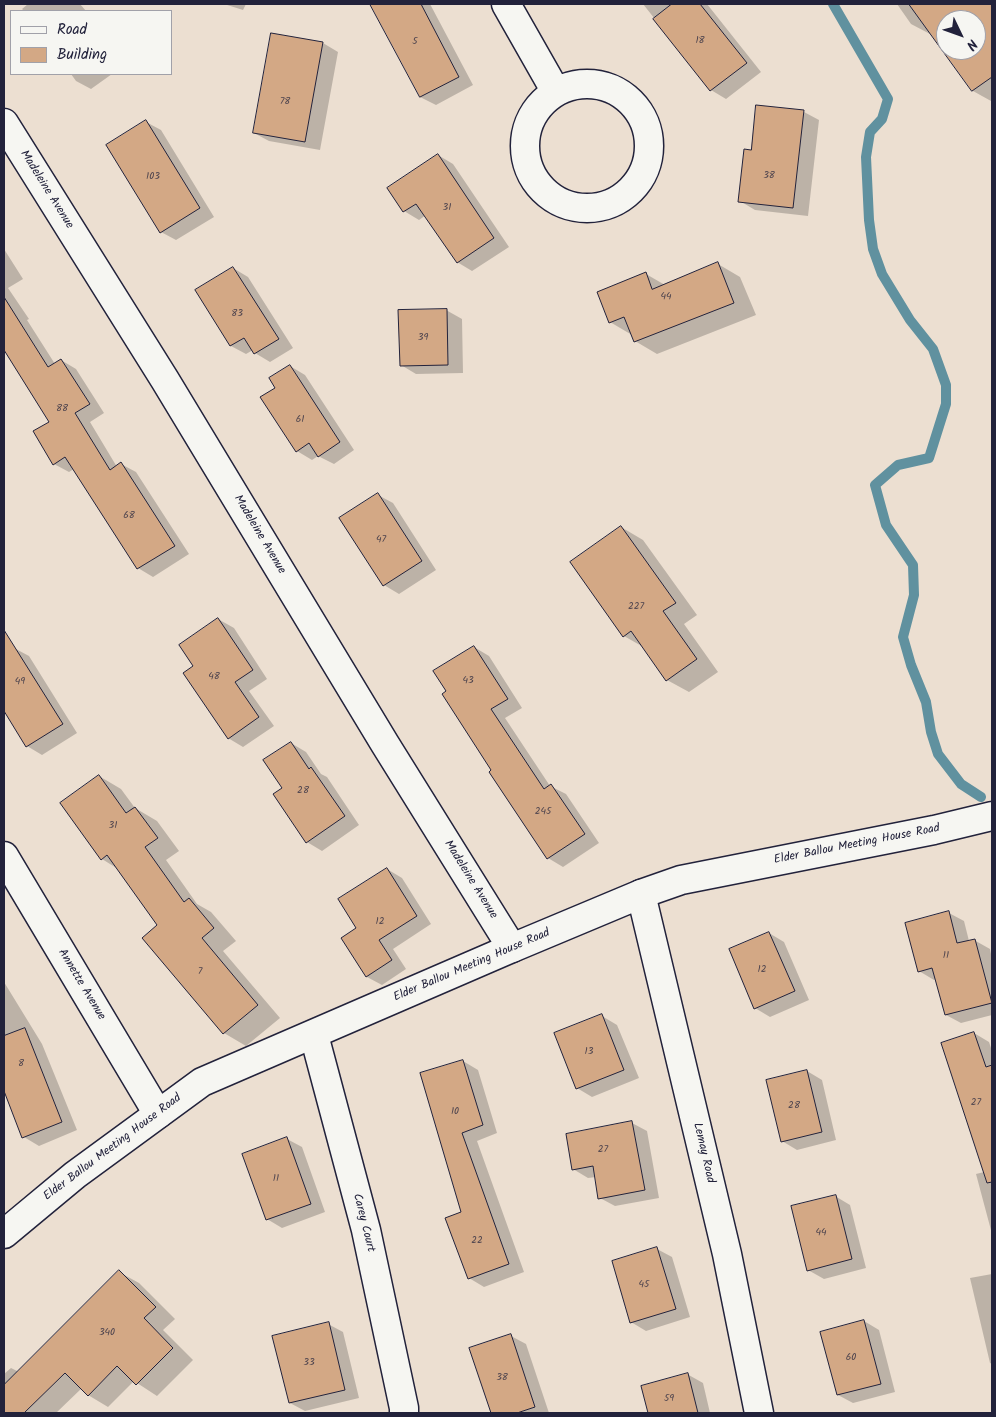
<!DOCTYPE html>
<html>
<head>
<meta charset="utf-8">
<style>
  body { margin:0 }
  #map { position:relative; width:996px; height:1417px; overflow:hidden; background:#ecdfd1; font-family:Kalam,sans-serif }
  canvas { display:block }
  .frame { position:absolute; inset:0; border:5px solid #22223b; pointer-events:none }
  .legend { position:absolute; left:10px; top:10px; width:162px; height:65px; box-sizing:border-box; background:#f6f6f2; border:1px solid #a1a1a9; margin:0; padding:6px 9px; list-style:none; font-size:15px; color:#22223b }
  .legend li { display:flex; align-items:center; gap:10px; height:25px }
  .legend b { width:25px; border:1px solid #a1a1a9 }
  .north { position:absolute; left:936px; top:10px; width:50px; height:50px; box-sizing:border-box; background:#f6f6f2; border:1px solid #a1a1a9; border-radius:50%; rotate:132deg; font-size:14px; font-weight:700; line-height:20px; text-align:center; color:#22223b }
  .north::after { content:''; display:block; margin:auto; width:18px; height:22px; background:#22223b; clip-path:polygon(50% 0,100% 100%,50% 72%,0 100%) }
</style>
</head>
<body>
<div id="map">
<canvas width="996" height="1417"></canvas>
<div class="frame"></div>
<ul class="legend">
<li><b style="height:6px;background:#f6f6f2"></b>Road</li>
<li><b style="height:14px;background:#d3a885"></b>Building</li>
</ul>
<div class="north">N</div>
</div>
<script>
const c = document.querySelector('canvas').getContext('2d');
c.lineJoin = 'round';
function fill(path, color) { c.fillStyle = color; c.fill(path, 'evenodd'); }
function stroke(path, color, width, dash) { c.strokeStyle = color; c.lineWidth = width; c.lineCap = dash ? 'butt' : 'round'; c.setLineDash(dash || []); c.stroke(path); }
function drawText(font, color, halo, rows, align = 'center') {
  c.font = font + ' Kalam,sans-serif'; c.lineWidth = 4; c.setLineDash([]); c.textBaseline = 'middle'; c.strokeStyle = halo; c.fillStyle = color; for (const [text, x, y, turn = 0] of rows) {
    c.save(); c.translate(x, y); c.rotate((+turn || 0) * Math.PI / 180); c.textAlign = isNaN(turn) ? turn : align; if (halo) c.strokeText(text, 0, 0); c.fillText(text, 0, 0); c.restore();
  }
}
const shadow = new Path2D(`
  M28,4h52l6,7h-62l-2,-2z
  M224,4h22l-3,6z
  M382,4h48l43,81 -37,20 -16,-8 -46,-89z
  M643,4h64l54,68 -35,27 -15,-9z
  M897,4h95v96l-1,1 -18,-10 -42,-58 -1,1 -19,-10zM946,20h30v30h-30z
  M323,43l15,9 -18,98 -51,-9 -15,-8z
  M71,74h41l-21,15 -15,-8z
  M804,112l15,8 -11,96 -53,-6 -15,-9z
  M146,122l15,8 53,87 -38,23 -15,-8z
  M438,155l15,9 56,83 -37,24 -15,-9 -31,-47 -7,5 -15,-9z
  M4,249l19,30 -15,9 21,31 -2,1 28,44 6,-4 15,9 28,44 -14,9 27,45 4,-3 15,8 53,82 -36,23 -15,-9 -64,-99 -5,3 -15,-8 -4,-42 -46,-75z
  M718,264l22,13 16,38 -99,39 -22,-13 -3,-6 -22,-13 36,-48 19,11z
  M233,268l15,9 45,71 -23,14 -15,-9 -2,-3 -7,4 -15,-8 -34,-55z
  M446,310l16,9 1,54 -47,1 -15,-9z
  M290,366l15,9 49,75 -20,14 -16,-8 -6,4 -15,-9 -21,-63z
  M378,495l15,8 43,67 -37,24 -15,-9 -43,-67z
  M621,527l22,13 54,75 -13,9 34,48 -29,20 -22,-12 -22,-32 -21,-12z
  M218,619l16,9 33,51 -18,12 25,35 -31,21 -15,-9 -33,-71z
  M474,647l15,9 33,52 -17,10 45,68 16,8 33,49 -36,24 -15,-9 -58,-86 3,-2 -45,-78z
  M14,648l15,8 48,77 -35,22 -15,-9 -23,-38v-54z
  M291,743l15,9 15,22 6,3 32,48 -37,26 -15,-9z
  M99,776l22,13 14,19 22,13 22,30 -13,9 31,44 14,8 25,29 -13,10 57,67 -34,28 -22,-13 -80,-95 15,-13 -41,-56 -16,-10z
  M387,869l15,9 29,46 -38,25 13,20 -24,16 -15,-8 -25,-39 16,-10z
  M949,913l15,8 5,20 5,-1 16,9 2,10v56l-31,8 -15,-8 -10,-36 -2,1 -15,-9z
  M769,933l15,9 25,58 -39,17 -15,-9z
  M4,982l38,62 35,86 -38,16 -15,-9 -20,-49z
  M602,1016l15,9 22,53 -47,19 -15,-9z
  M974,1033l15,9 3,9v102l-1,1z
  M463,1061l15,9 19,63 -20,8 47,131 -40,15 -15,-9 -6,-65 -42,-140z
  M807,1071l15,9 14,60 -39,10 -15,-9z
  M632,1123l15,8 12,67 -44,8 -15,-8 -4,-21 -8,1 -15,-9z
  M287,1139l15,8 23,65 -43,16 -15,-9z
  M992,1170v64l-16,-60z
  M835,1196l15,9 16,63 -42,11 -16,-9z
  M657,1249l15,8 18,60 -44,14 -15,-9z
  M119,1272l20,11 36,36 -12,11 30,30 -36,36 -23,-15 -26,26 -20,-12 -6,-7 -26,25h-52v-39l7,-6 8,4z
  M992,1274v90l-2,-1 -20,-85z
  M864,1321l15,9 16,62 -42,11 -15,-8z
  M328,1324l15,8 16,66 -54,13 -15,-8z
  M511,1336l15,8 23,69h-57l-21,-64z
  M687,1374l16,9 7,30h-61l-7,-26z`);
const stream = new Path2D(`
  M833,4l55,95 -6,20 -12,13 -4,25 3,63 4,29 9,25 28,46 23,29 13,36v19l-17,54 -31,7 -23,20 11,40 27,40 1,30 -11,42 8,28 15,37 5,30 7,22 23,30 20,13`);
const building = new Path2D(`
  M370,4h51l38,73 -39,20z
  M672,4h28l47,59 -37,28 -57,-72z
  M909,4h83v73l-20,14zM946,20h30v30h-30z
  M271,33l52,9 -18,100 -52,-9z
  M756,105l48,5 -11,98 -55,-6 6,-53 7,1z
  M146,120l54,88 -40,25 -54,-88z
  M438,154l56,84 -37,25 -41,-59 -13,8 -16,-24z
  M718,262l16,41 -100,39 -10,-25 -15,6 -12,-31 49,-20 6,17z
  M233,267l46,72 -25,15 -10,-16 -14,8 -35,-56z
  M4,297l44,70 13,-8 29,45 -15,9 35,57 11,-8 54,84 -38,23 -72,-112 -12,8 -20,-34 16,-9 -45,-72z
  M447,309l1,56 -48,1 -2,-56z
  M290,365l50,77 -22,15 -9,-14 -13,9 -36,-55 15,-9 -6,-10z
  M378,493l44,68 -39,25 -44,-68z
  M621,526l55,77 -13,8 34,48 -31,22 -35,-50 -8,6 -53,-75z
  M218,618l35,52 -18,12 24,35 -31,22 -45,-66 10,-7 -14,-21z
  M4,630l59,94 -37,23 -22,-36z
  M474,646l34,53 -17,10 53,80 7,-5 34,50 -38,25 -58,-87 2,-2 -49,-76 4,-3 -13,-20z
  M291,742l18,27 2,-2 34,49 -39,27 -33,-49 9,-6 -19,-28z
  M99,775l27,38 9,-6 23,31 -13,9 39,55 5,-4 25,30 -12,10 56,67 -35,29 -81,-96 15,-13 -50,-70 -6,5 -41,-57z
  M387,868l30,48 -38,24 13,20 -26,17 -25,-39 15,-10 -18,-29z
  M949,911l8,32 18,-4 17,64 -47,12 -13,-47 -14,4 -13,-49z
  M769,932l26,59 -41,18 -25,-60z
  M602,1014l22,56 -48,19 -22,-56z
  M25,1028l37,94 -40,16 -18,-47v-55z
  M974,1032l12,35 6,-2v117l-5,1 -46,-140z
  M463,1060l20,65 -21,8 47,131 -41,15 -23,-61 16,-6 -41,-139z
  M807,1070l15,62 -41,10 -15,-62z
  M632,1121l13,69 -47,9 -5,-33 -21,4 -6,-36z
  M287,1137l24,67 -45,16 -24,-66z
  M836,1195l16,64 -45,12 -16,-65z
  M657,1247l19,62 -46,14 -18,-62z
  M119,1270l37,37 -12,11 29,30 -37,37 -19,-19 -29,30 -23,-23 -41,40h-20v-28z
  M864,1320l17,64 -44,11 -17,-63z
  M329,1322l16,68 -56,13 -17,-67z
  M511,1334l24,73 -18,6h-26l-22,-65z
  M688,1373l10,40h-50l-7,-27z`);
const street = new Path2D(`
  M506,4l50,88
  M525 146a62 62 0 1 1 124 0a62 62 0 1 1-124 0Z
  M4,123l161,257 220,364 127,204 129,-54 86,360 32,159
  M4,856l154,258
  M314,1035l52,195 38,178v5`);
const secondary = new Path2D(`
  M641,894l40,-14 253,-50 58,-14
  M4,1234l71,-59 127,-93 310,-134`);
const numberNames = [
  ["18",700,41],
  ["5",415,42],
  ["78",285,102],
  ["38",769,176],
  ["103",153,177],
  ["31",447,208],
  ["44",666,297],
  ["83",237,314],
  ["39",423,338],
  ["88",62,409],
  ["61",300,420],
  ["68",129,516],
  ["47",381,540],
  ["227",636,607],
  ["48",214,677],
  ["43",468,681],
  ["49",20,682],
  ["28",303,791],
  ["245",543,812],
  ["31",113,826],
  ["12",380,922],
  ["11",946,956],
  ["12",762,970],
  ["7",200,972],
  ["13",589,1052],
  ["8",21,1064],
  ["27",976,1103],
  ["28",794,1106],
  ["10",455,1112],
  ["27",603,1150],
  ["11",276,1179],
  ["44",821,1233],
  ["22",477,1241],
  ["45",644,1285],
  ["340",107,1333],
  ["60",851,1358],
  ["33",309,1363],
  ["38",502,1378],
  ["59",669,1399]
];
const streetNames = [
  ["Madeleine Avenue",46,190,58],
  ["Madeleine Avenue",259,535,59],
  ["Elder Ballou Meeting House Road",857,845,-11],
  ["Madeleine Avenue",470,880,58],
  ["Elder Ballou Meeting House Road",472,966,-23],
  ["Annette Avenue",81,985,59],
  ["Elder Ballou Meeting House Road",113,1148,-37],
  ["Lemay Road",703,1153,77],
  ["Carey Court",363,1223,76]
];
fill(shadow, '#0003');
stroke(stream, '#60919f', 10);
fill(building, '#d3a885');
stroke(building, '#22223b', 1);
stroke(street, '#22223b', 31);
stroke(secondary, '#22223b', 31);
stroke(street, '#f6f6f2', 28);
stroke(secondary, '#f6f6f2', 28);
drawText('10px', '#4e444e', null, numberNames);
drawText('12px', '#22223b', '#f6f6f2', streetNames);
</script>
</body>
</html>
